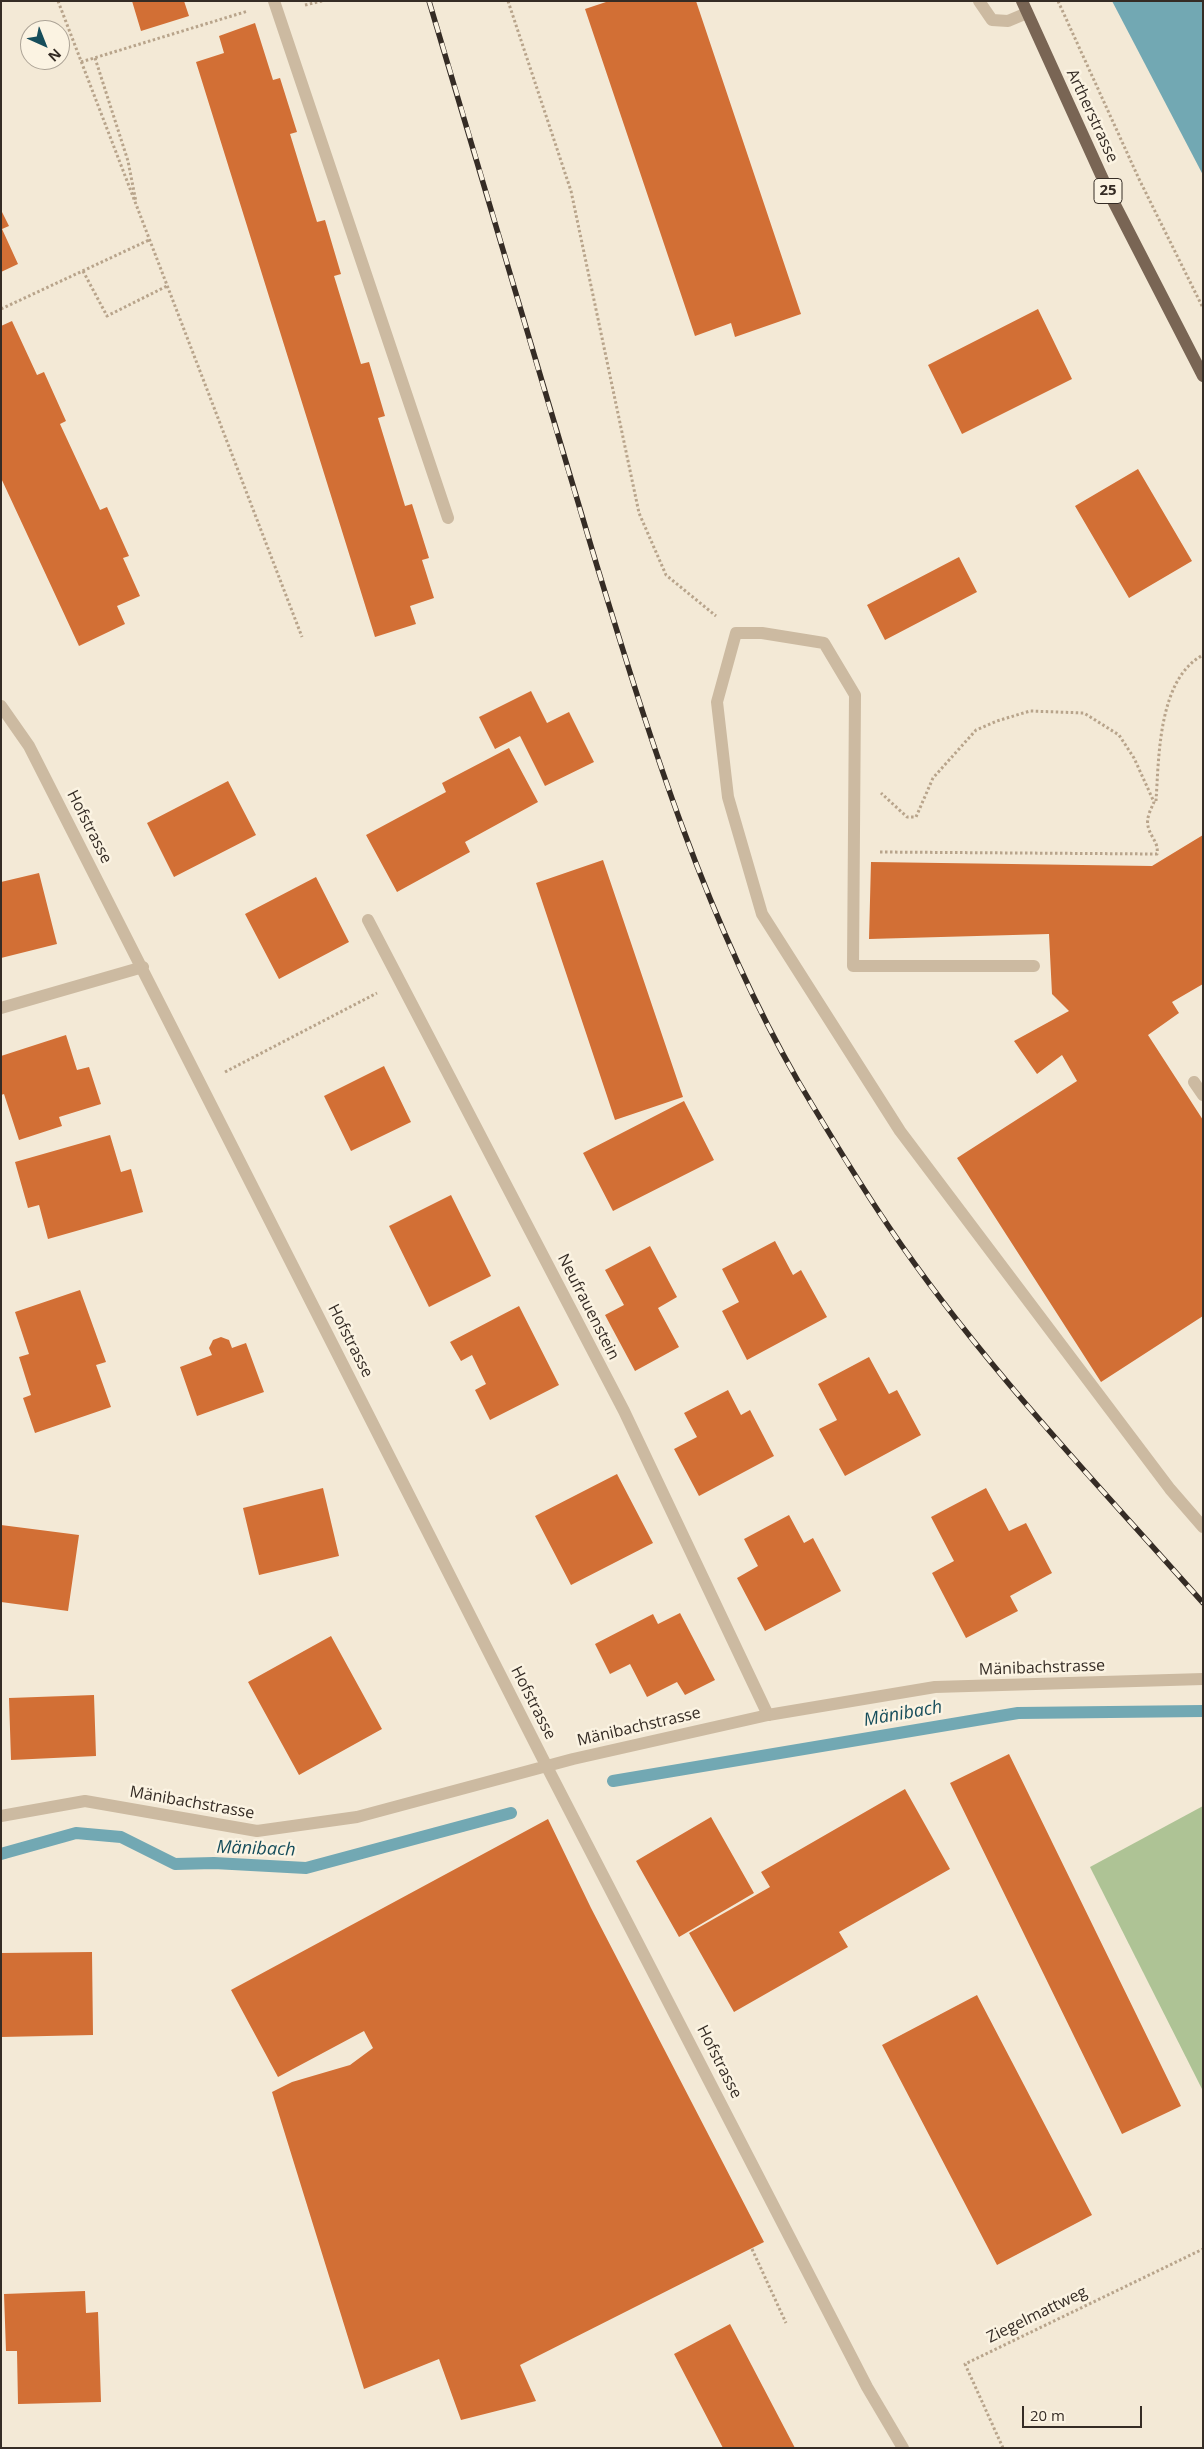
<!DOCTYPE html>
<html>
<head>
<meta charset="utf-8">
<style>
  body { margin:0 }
  #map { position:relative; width:1204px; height:2449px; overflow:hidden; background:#f3e9d6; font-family:"Open Sans",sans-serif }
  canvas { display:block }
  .frame { position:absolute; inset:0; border:2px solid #352c25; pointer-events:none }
  .north { position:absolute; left:20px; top:20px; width:50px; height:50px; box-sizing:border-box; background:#fbf3e2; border:1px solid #aca396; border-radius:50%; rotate:136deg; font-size:14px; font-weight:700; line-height:20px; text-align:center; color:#352c25 }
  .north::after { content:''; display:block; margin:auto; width:18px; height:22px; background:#164d5b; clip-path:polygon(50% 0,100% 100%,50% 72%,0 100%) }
  .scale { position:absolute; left:1022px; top:2406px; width:120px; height:22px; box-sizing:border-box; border:2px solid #352c25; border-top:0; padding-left:6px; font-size:15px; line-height:18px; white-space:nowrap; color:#352c25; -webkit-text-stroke:4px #fbf3e2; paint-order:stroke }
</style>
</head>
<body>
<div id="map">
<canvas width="1204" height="2449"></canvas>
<div class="frame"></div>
<div class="north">N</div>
<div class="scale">20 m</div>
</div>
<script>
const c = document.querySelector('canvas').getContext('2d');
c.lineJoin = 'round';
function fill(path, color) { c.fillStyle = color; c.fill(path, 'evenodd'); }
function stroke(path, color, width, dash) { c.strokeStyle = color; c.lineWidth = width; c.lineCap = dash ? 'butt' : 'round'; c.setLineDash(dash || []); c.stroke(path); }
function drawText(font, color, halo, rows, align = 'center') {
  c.font = font + ' "Open Sans",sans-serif'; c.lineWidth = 5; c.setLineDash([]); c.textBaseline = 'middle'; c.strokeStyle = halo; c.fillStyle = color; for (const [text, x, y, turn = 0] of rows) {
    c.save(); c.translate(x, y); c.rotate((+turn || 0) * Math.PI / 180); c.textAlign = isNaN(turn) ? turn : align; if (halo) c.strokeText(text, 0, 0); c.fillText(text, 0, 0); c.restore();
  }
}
const green = new Path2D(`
  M1203,1806v285l-113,-224z`);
const water = new Path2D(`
  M1112,1h91v174z`);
const stream = new Path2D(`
  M613,1781l405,-68 185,-2
  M1,1854l75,-21 45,4 54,27 39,-1 92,5 205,-55`);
const building = new Path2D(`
  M132,1h52l5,15 -48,15z
  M609,1h87l105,313 -66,23 -4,-14 -36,13 -110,-327z
  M255,23l18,57 7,-2 17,54 -7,2 27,88 8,-2 16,54 -7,2 27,88 8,-2 16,54 -7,2 27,88 7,-2 17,54 -7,2 12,38 -24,8 6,18 -41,13 -179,-575 28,-9 -5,-17z
  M1,210l8,16 -7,3 16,35 -17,8z
  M1038,309l34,70 -110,55 -34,-69z
  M12,321l25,54 7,-3 22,49 -6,3 40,86 7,-3 22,49 -6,2 17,38 -23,10 8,18 -46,22 -78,-168v-152z
  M1138,469l54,92 -63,37 -54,-92z
  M959,557l18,35 -92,48 -18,-35z
  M531,691l16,32 22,-11 25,50 -49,24 -25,-50 -25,13 -16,-32z
  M509,748l29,54 -73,40 5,10 -73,40 -31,-57 80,-43 -4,-9z
  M228,781l28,54 -82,42 -27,-54z
  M1203,835v149l-31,18 7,11 -31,22 55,85v196l-102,66 -144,-224 120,-77 -15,-26 -25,19 -23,-33 55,-30 -17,-17 -3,-60 -180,5 2,-77 281,4z
  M603,860l80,237 -68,23 -79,-237z
  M39,873l18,71 -56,14v-76z
  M316,877l33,65 -70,37 -34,-65z
  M66,1035l11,35 12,-3 12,37 -42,13 3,9 -43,14 -15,-46 -3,1v-39z
  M384,1066l27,56 -60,29 -27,-55z
  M684,1101l30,59 -101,51 -30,-58z
  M110,1135l11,37 10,-3 12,43 -95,27 -9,-34 -11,3 -13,-46z
  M451,1195l40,81 -62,31 -40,-81z
  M775,1241l18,34 8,-5 26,47 -80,43 -25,-49 17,-9 -17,-33z
  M650,1246l27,51 -19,11 21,39 -44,24 -30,-56 19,-10 -19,-35z
  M80,1290l26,72 -10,3 15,42 -76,26 -12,-35 8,-3 -12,-38 10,-3 -14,-42z
  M519,1306l40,79 -69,35 -15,-30 11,-6 -14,-29 -11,6 -11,-19z
  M221,1337l8,3 3,8 14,-5 18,49 -67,24 -17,-49 32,-12 -3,-7 4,-8z
  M869,1357l20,37 8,-4 24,45 -76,41 -26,-47 18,-9 -19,-36z
  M728,1390l13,25 9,-5 24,46 -75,40 -25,-47 23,-12 -13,-24z
  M617,1474l36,69 -82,42 -36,-69z
  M323,1488l16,68 -80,19 -16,-67z
  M986,1488l23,43 17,-8 26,50 -42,23 8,15 -52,27 -34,-65 22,-12 -23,-44z
  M789,1515l15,28 9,-5 28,53 -76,40 -28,-53 21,-12 -14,-27z
  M1,1525l78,10 -11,76 -67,-9z
  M680,1613l35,67 -30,15 -8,-13 -30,15 -17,-33 -20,10 -15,-30 58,-30 5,10z
  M331,1636l51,93 -83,46 -51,-93z
  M94,1695l2,61 -85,4 -2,-62z
  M1009,1754l172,352 -59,28 -172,-351z
  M905,1789l45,80 -111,63 9,15 -114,65 -45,-79 81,-46 -9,-15z
  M711,1817l43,76 -75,44 -43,-76z
  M548,1819l43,89 173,334 -244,123 16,36 -75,19 -22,-61 -75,30 -92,-297 20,-10 58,-17 23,-17 -9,-17 -86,46 -47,-87z
  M92,1952l1,83 -92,2v-84z
  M977,1995l115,220 -95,50 -115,-220z
  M85,2291l1,22 12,-1 3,90 -83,2 -1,-53h-11l-2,-57z
  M730,2324l65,124h-72l-49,-94z`);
const path = new Path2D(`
  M58,1l244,636
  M508,1l63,190 68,322 27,62 50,41
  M1058,1l81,178 64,129
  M305,5l17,-4
  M95,58l33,103 8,41
  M81,62l167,-51
  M83,271l24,45 60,-30
  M1,309l148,-69
  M1156,801c3,-44 2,-122 47,-146
  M880,852l277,2c2,-12 -7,-17 -9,-28 -2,-8 3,-17 6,-24l-20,-44 -15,-23 -35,-22 -54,-2 -33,10 -21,9 -43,48 -17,39h-9l-26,-24
  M225,1072l152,-79
  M752,2249l34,74
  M1003,2448l-38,-84 238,-115`);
const service = new Path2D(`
  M274,1l174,517
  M979,1l13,19 16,1 19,-8
  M368,920l256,491 144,304
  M1034,966h-181l2,-271 -31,-52 -62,-10h-26l-19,69 11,95 34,117 138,217 270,358 33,38
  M1194,1082l9,13`);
const minor = new Path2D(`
  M1,706l28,40 36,71 481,948 321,622 36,61
  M1,1008l142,-41
  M1,1816l84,-15 172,30 100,-14 216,-58 195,-44 167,-28 268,-8`);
const primary = new Path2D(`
  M1022,1l89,196 92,179`);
const rail = new Path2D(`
  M429,1c57,188 111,377 168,565 54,176 109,355 201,515 29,49 59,99 91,146 91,135 206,254 314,376`);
const shields = [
  [1108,191,28]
];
const shieldNames = [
  ["25",1108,191]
];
const streetNames = [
  ["Artherstrasse",1092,116,65],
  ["Hofstrasse",89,827,63],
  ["Neufrauenstein",588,1307,63],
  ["Hofstrasse",350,1341,63],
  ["Mänibachstrasse",1042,1668,-2],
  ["Hofstrasse",533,1703,63],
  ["Mänibachstrasse",639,1727,-13],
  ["Mänibachstrasse",192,1803,10],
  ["Hofstrasse",719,2062,63],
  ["Ziegelmattweg",1037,2315,-26]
];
const waterNames = [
  ["Mänibach",903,1714,-10],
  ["Mänibach",256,1849,2]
];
fill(green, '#aec395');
fill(water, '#72a8b3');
stroke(stream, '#72a8b3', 12);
fill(building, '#d26f35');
stroke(path, '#b8a48b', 3, [2.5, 2.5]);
stroke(service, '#ccbaa1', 12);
stroke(minor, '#ccbaa1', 12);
stroke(primary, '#796554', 12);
stroke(rail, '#352c25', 5.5);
stroke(rail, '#fbf3e2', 4, [11]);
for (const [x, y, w] of shields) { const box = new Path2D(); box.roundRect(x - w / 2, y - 12.5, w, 25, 4); c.fillStyle = '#fbf3e2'; c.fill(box); stroke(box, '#352c25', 1); }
drawText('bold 15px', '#352c25', null, shieldNames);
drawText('16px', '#352c25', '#fbf3e2', streetNames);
drawText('italic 18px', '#164d5b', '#fbf3e2', waterNames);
</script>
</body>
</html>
